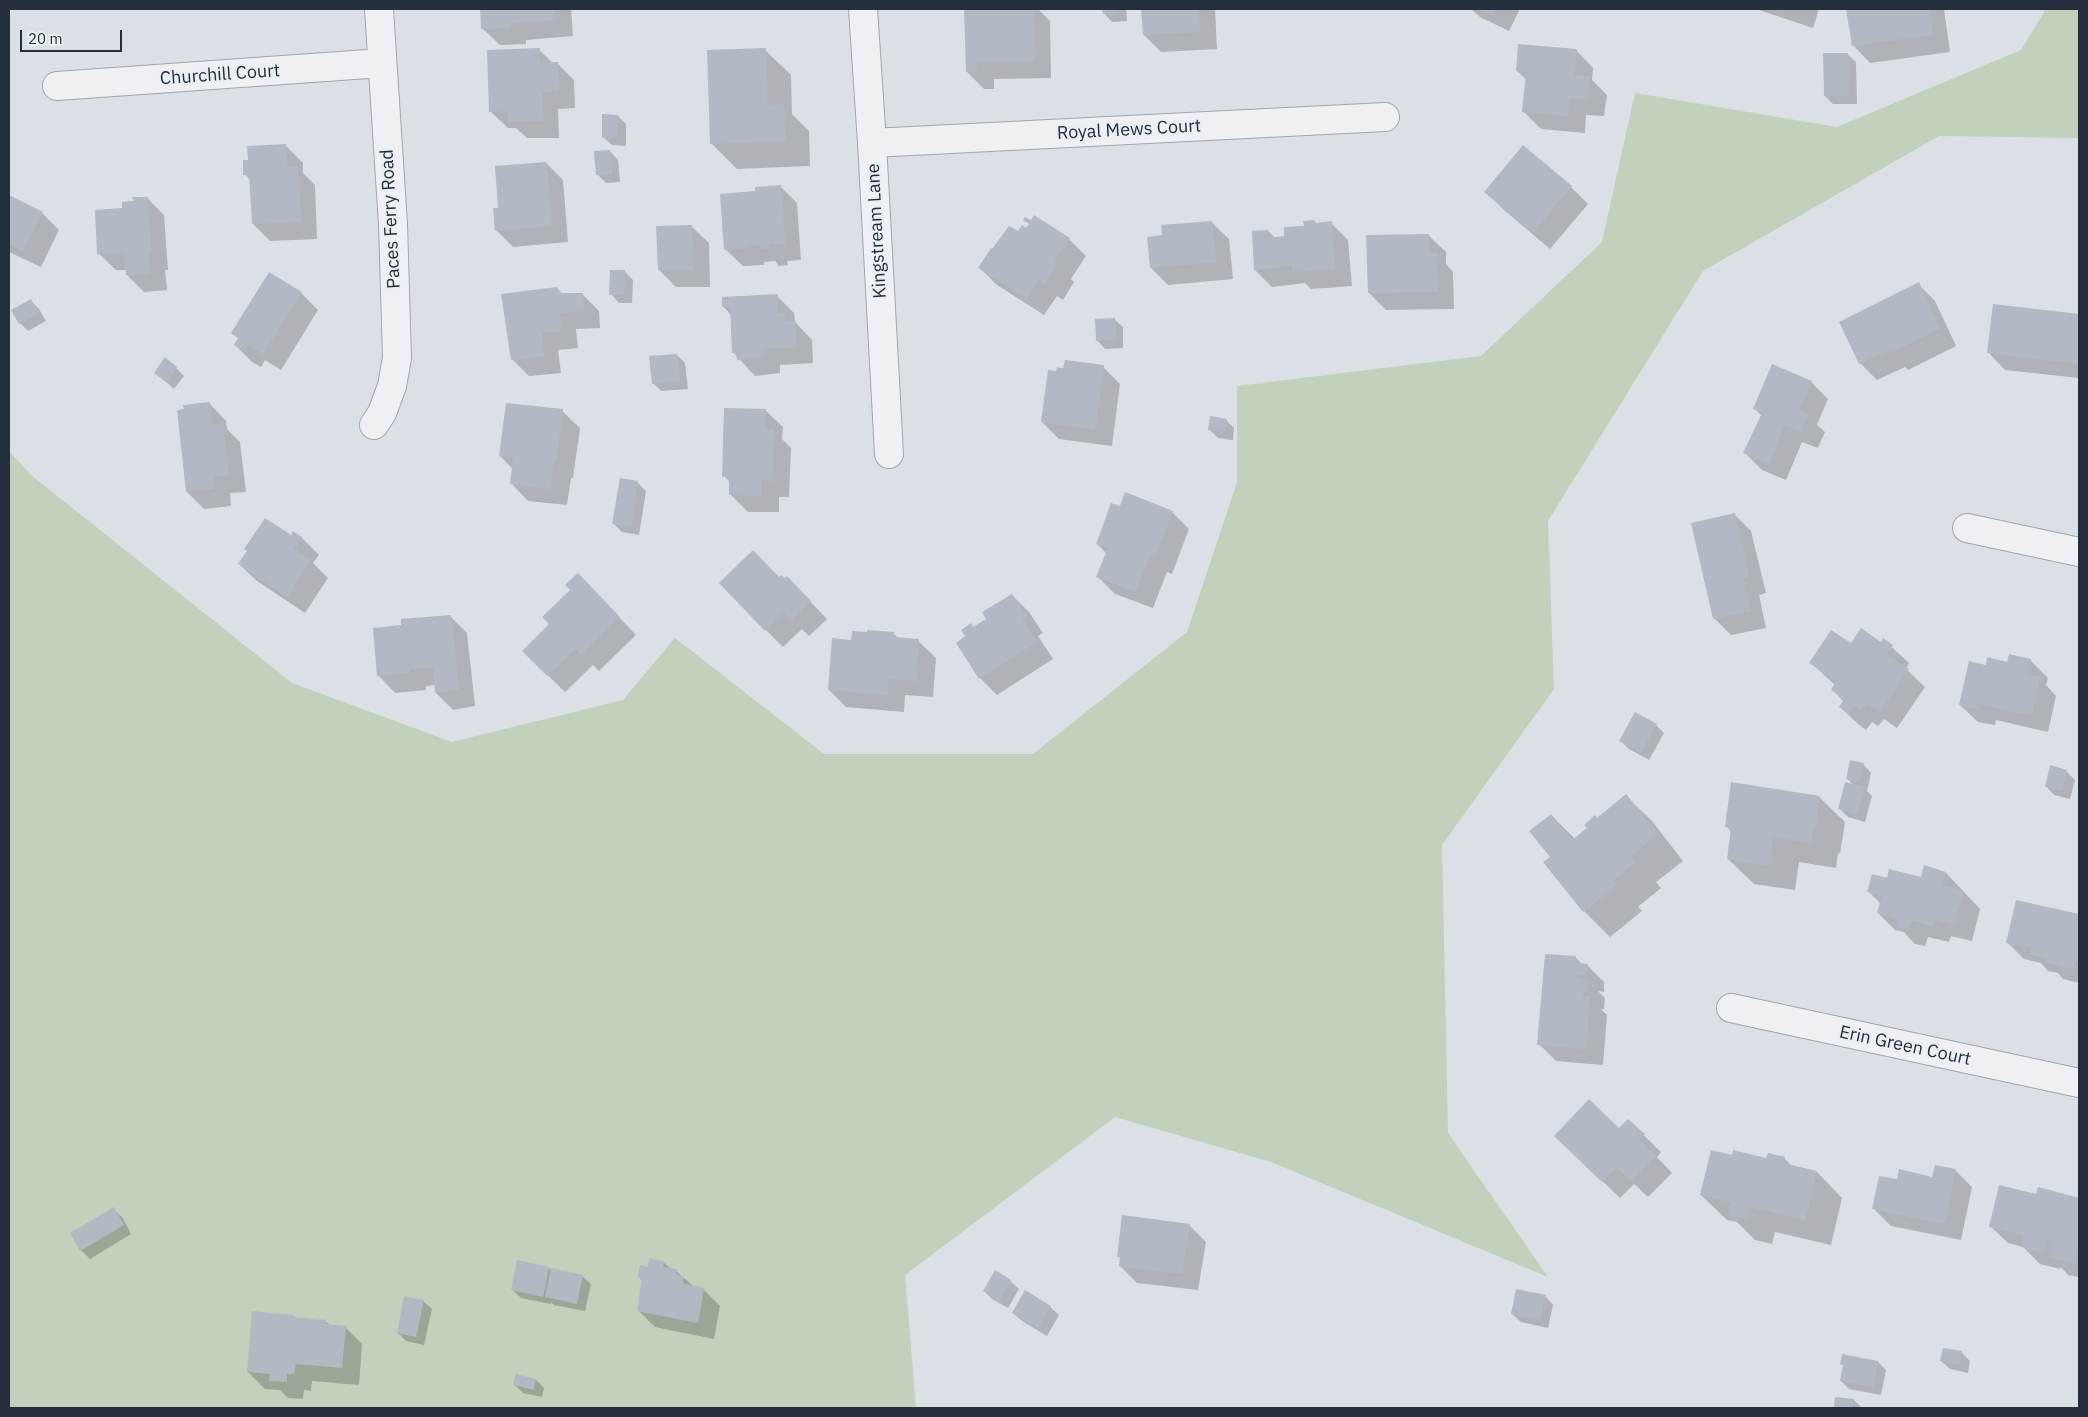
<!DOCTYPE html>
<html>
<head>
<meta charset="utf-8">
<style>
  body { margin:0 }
  #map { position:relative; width:2088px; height:1417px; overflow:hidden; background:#dbe0e6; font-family:"IBM Plex Sans",sans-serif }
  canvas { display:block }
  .frame { position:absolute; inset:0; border:10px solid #252e3c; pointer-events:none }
  .scale { position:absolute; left:20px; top:30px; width:102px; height:22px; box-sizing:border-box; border:2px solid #252e3c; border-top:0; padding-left:6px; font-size:15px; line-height:18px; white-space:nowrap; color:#252e3c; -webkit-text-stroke:4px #eaeff4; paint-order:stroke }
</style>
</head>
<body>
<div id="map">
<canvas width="2088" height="1417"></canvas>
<div class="frame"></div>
<div class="scale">20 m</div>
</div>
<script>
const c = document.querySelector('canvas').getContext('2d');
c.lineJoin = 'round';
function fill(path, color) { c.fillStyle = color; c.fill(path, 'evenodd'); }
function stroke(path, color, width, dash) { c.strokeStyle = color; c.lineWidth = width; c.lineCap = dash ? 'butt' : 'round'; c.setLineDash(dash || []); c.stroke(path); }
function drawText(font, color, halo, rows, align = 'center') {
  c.font = font + ' "IBM Plex Sans",sans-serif'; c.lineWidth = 4.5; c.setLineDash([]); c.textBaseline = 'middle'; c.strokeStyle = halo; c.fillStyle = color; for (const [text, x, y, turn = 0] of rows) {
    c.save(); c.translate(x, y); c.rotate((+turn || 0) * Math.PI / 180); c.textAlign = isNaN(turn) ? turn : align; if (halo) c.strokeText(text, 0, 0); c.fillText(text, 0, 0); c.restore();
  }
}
const green = new Path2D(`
  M2046,9h33v129l-140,-2 -236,135 -155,250 6,168 -112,156 6,288 100,144 -277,-115 -156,-45 -210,158 11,133h-907v-957l22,24 261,208 160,59 171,-42 52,-62 149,116h209l154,-122 50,-150v-96l244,-30 121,-114 33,-149 202,34 184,-77z`);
const shadow = new Path2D(`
  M482,9h89l2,27 -47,4v4l-26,1 -18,-17z
  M966,9h72l12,12 1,57 -57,1v10h-10l-17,-17z
  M1104,9h22l1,12 -15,1 -8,-9z
  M1143,9h72l2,40 -56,3 -17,-17z
  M1471,9h49l-11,22 -29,-14z
  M1756,9h63l-6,19z
  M1847,9h97l6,43 -80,11 -17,-18z
  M539,50l14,13h4l17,17 1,28 -17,1 1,29h-32l-11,-10h-8l-18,-17z
  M765,50l26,25 1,39 17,17 1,35 -73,3 -26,-26z
  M1576,50l17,18 -1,12 15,15 -3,21 -18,-1 -1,18 -44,-4 -17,-17 3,-32 -10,-9z
  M1847,54l9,8 1,42h-24l-8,-8z
  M618,116l8,8v22l-14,-1 -9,-8z
  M286,146l17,17v10l12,12 2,54 -47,2 -17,-17 -2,-43 -6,-7z
  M1523,147l48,40 17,17 -38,45 -47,-40 -17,-17z
  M610,151l8,9 2,22 -14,1 -8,-8z
  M546,163l17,17 5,62 -55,5 -17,-17 3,-21z
  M780,186l17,17 4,57 -14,1 1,4 -9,1 -4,-5 -11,1v3l-21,1 -18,-17 31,-57z
  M9,196l33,17 17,17 -18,37 -32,-15z
  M147,198l17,17 4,55h-3l2,20 -23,2 -17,-17v-5h-11l-18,-17 25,-44 11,-7z
  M1025,220l44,19 17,17 -15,23 3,3 -11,18 -6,-4 -13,19 -47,-30 -17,-17 38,-36 9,-3 3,-4z
  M1211,222l18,17 4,40 -65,6 -17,-17 12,-32z
  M1315,222l2,2 14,-1 17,17 4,46 -41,3 -6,-6 -33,4 -17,-17 -2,-38 15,-1 7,7h10z
  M691,226l18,17 1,44h-34l-17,-17z
  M1428,235l18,17v12l7,8 1,37 -68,1 -17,-17z
  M624,271l9,9 -1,23h-13l-8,-9z
  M1918,284l17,17 21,45 -48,24 -3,-3 -28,13 -17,-17z
  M557,288l6,7 19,-1 17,17 1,17 -24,1 2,19 -20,2 3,23 -32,3 -17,-17z
  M301,293l17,17 -37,60 -16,-10 -4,7 -9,-5 -17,-17 4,-6 -7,-6z
  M777,296l17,17 1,9 17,18 1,23 -33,2v8l-25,3 -22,-24 -2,-37 -8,-9z
  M31,301l8,8 7,12 -18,10 -8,-8z
  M1994,306l85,9v63l-74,-8 -17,-18z
  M1114,319l9,8v21l-18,1 -8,-9z
  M677,355l8,8 3,26 -27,2 -8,-8z
  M1103,367l17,17 -8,62 -53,-7 -17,-17 15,-49z
  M176,368l8,8 -10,13 -19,-17z
  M1811,382l17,17 -11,26 8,7 -7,16 -16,-6 -16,38 -24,-10 -17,-17 17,-37 -8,-8z
  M209,403l17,18 1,8 13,13 6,50 -16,1 1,13 -27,3 -17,-17z
  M765,410l18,17 -1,12 9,9 -2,49h-10v15h-31l-17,-17v-12l-7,-7z
  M562,411l18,17 -7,50h-2l-4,27 -39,-4 -17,-18 2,-14 -13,-13z
  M1226,420l8,8 -1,12 -15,-2 -8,-8z
  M637,482l9,9 -7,44 -17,-3 -9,-9z
  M1121,507l51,5 17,17 -17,45 -5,-2 -14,36 -38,-14 -17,-17 9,-23 -10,-10z
  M1734,514l17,17 15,62 -7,2 7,33 -35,7 -17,-17z
  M293,533l9,5 17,17 -6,8 15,15 -23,35 -48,-32 -18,-17 52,-28z
  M779,579l25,16 23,24 -18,17 -7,-7 -19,18 -17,-17z
  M595,592l41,43 -37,36 -6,-6 -28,27 -42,-41z
  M1012,595l17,17 14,21 -5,3 15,23 -56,36 -17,-17 -13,-42 4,-11 3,3 14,-9z
  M450,616l17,17 8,73 -22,4 -17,-17v-8l-10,1v4l-31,3 -17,-18 25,-49z
  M893,633l6,6 19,2 18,17 -3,39 -28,-2 -1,17 -58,-5 -17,-17 23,-49z
  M1884,640l25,23 -3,6 19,18 -28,41 -13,-9 -6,7 -6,-4 -6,8 -8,-6 -18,-17 4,-5 -12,-13 3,-4 -24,-22 40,-18 30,-2z
  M2030,660l18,18 -2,7 10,11 -8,36 -52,-12 -1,5 -17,-3 -18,-17 27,-39z
  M1656,725l8,8 -15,27 -20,-11 -8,-8z
  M1863,764l8,9 -4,18 5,5 -7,26 -17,-5 -8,-8 14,-23 -7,-8z
  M2066,771l9,9 -5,19 -16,-4 -8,-9z
  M1626,796l26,25 31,40 -27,21 5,6 -23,19 4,4 -32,26 -26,-26 -39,-49 7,-5 -1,-42 24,24z
  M1819,797l26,25 -5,32 -2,-1 -2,15 -37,-6 -4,28 -41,-6 -26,-25 4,-27 -6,-6z
  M1946,873l34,36 -8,32 -21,-5 -2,6 -21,-5 -3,9 -10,-2 -11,-12 -9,-2 -17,-17 3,-9 -12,-12 19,-13h34z
  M2017,901l62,15v67l-16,-4 -5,-6 -10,-2 -7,-8 -17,-4 -17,-17z
  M1575,957l7,7 5,1 17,17v10l-6,-1 7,7 -1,11h-3l6,6 -4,50 -47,-4 -17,-17z
  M1628,1120l33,32 -4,5 15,16 -24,24 -14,-13 -14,14 -47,-45 46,-23z
  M1784,1158l9,9 24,5 25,26 -11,47 -56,-13 -3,12 -17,-4 -18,-18 -10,-2 -26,-25 66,-35z
  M1955,1170l17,17 -11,53 -70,-14 -18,-18 25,-27 35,-3z
  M2038,1189l41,10v78l-11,-2 -7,-8 -1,2 -20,-5 -17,-17 -15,-4 -18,-17 46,-30z
  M113,1209l9,8 9,17 -41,25 -9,-9 -9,-16z
  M1189,1225l17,17 -8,48 -61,-7 -17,-17 1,-7 -2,-2z
  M663,1262l8,7 5,2 17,15 10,3 17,17 -6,33 -59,-12 -17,-17 5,-29 -4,-4 10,-9z
  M548,1268l4,3 30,5 9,8 -6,27 -31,-6 -3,-3v2l-30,-6 -9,-9z
  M1010,1281l9,8 -11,19 -16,-9 -8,-8z
  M1545,1296l8,9 -5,23 -27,-6 -9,-8z
  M423,1301l9,8 -8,36 -18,-4 -8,-8z
  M1050,1307l9,8 -12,21 -25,-15 -9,-8z
  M294,1316l2,2 29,3 5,4 15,2 17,17 -3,41 -47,-4 -1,10 -7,-1 -1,9 -15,-1 -8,-8 -15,-1 -17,-17z
  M1962,1353l8,8 -2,12 -18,-4 -9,-8z
  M1878,1362l8,8 -5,25 -32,-6 -8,-8 3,-15 -3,-2z
  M536,1380l8,8 -2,9 -19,-4 -8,-8z
  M1836,1398l18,2 8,8h-27z`);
const building = new Path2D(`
  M480,9h75l1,11 -47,3v5l-28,1z
  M964,9h70l1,52 -58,1v10h-11z
  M1102,9h17v4l-16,1z
  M1141,9h58l1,23 -57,3z
  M1478,9h17l-3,6z
  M1846,9h84l3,26 -81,11z
  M1518,44l59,5 -3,26 16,1 -2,24 -18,-2 -2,18 -46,-4 4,-40 -10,-1z
  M540,48v15l18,-1 1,29 -17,1 1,29 -35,1v-11l-19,1 -2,-62z
  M766,48l1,57 17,-1 2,37 -76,3 -3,-94z
  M1823,53h25l1,43h-25z
  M602,114l16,1v23h-16z
  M286,144l1,23 11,-1 3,56 -49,2 -3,-49h-6v-15h5l-1,-14z
  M1523,145l49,41 -39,47 -49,-41z
  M610,150l2,24 -16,1 -2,-24z
  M546,162l6,64 -57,5 -2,-23h5l-3,-42z
  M781,185l4,59h-14v4l-11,1v-4h-13l1,3 -24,2 -4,-56 35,-3v-4z
  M9,195l34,17 -20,39 -14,-7z
  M132,197h16l3,56h-2l1,21 -24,1 -2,-22 -27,1 -2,-44 27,-2v-6l11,-1z
  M1034,215l36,23 -16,23 4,3 -13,20 -6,-4 -12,19 -49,-31 13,-20 1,1 17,-23 9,5 4,-6 4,3 3,-4 -6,-4 2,-3 6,3z
  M1315,220v3l17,-2 3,48 -43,3v-6l-38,4 -2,-39 16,-1 1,4h-4v4l19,-2v-9l20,-1 -1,-5z
  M1212,221l4,41 -66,6 -3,-31 15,-2 -1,-10z
  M692,225l1,45h-35l-2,-44z
  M1429,234l1,20 7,-1 1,39 -70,1 -2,-58z
  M610,270h15l-1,25h-15z
  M269,272l33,20 -39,62 -15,-10 -5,7 -9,-6 4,-7 -7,-5z
  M1919,282l21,47 -50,24 -2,-3 -29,14 -20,-42z
  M557,287l1,6h25l1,18 -24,2 1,18 -19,2 2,23 -33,4 -10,-66z
  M778,294v20l7,-1v8h11v26l-33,2 1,7 -27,4 -1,-7h-4l-2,-47 -8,1v-10z
  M31,299l8,14 -20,11 -8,-14z
  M1993,304l86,10v50l-92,-11z
  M1115,318l1,22 -20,1 -1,-22z
  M677,354l3,27 -28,3 -3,-28z
  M165,357l12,10 -11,15 -12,-9z
  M1065,360l39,5 -9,65 -54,-8 7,-52 8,1 1,-4 6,1z
  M1772,364l40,17 -13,29 9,4 -7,18 -16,-7 -16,39 -26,-11 19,-40 -9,-4z
  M210,402l2,23 11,-2 6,52 -16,2 1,12 -28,3 -9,-82 7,-1 -1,-4z
  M506,403l57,6 -7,53 -2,-1 -4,28 -40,-5 3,-26 -14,-2z
  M724,408l42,1 -1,20h9l-1,52 -11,-1v16l-33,-1v-18h-7z
  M1210,416l17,3 -2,13 -17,-2z
  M620,478l18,3 -7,46 -19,-3z
  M1125,492l48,19 -18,47 -5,-3 -14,37 -40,-15 12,-29 -12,-4 15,-41 9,3z
  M1735,513l14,64 -6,1 7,33 -37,8 -22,-96z
  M265,518l26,17 2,-4 9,6 -8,12 17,11 -24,37 -49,-33 9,-13 -3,-2z
  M753,550l26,27 2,-2 4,3 2,-2 24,25 -19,19 -8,-7 -19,18 -46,-48z
  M578,573l42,44 -39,37 -6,-5 -28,27 -25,-25 27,-27 -7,-7 28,-27 -5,-5z
  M1012,594l15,22 -5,2 15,24 -58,37 -23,-36 9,-7 -4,-6 10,-7 2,4 13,-8 -4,-7z
  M451,615l8,75 -24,3 -2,-26 -23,2v4l-33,3 -4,-48 28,-3v-6z
  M1861,628l20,14 2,-4 10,7 -6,10 22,14 -29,43 -14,-9 -5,7 -7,-4 -5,8 -10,-7 5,-8 -13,-9 5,-9 -27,-18 22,-33 20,13z
  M867,630l27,2v5l25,2 -3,42 -28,-2v16l-60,-5 4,-52 19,2 1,-9 15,1z
  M2009,654l22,5 -3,16 12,2 -9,39 -52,-12 -1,5 -19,-4 10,-44 17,4 1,-8 20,5z
  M1635,712l22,12 -16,29 -22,-12z
  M1850,760l14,3 -5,19 -13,-3z
  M2050,765l17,5 -5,21 -17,-4z
  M1731,782l89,14 -5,33 -2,-1 -2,15 -38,-6 -3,29 -43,-7 4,-31 -6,-1z
  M1845,782l20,5 -8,28 -19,-6z
  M1626,794l32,40 -27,22 5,6 -22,18 3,5 -34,27 -40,-50 7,-5 -21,-26 22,-17 21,26 15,-12 -3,-3 11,-10 2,3z
  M1924,865l22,7 -4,13 22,6 -9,34 -21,-6 -2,7 -21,-6 -3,10 -11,-3 2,-8 -22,-6 5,-17 -15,-4 5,-18 15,4 2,-9 32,8z
  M2016,900l63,14v48l-4,-1 -3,8 -27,-7 1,-4 -16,-4 1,-6 -25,-5z
  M1545,954l31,2 -1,7 13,1 -1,11 -10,-1v5l11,1 -1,13 -4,-1v4h7l-4,53 -49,-4z
  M1589,1099l30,29 9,-9 17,15 -5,6 16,15 -25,26 -15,-14 -14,15 -48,-46z
  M1711,1150l21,5 1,-5 33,8 2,-5 17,4 -2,6 34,8 -12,49 -55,-13 -3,12 -19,-4 3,-13 -31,-7z
  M1935,1165l21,4 -12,55 -72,-15 7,-33 18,3 2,-10 33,8z
  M1999,1185l37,9 2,-7 41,11v49l-3,17 -27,-6 5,-17 -7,-2 -4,14 -22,-6 3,-12 -35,-8z
  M114,1207l10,18 -44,26 -10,-18z
  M1122,1215l68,9 -8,50 -63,-8 1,-9h-3z
  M649,1258l15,3 -1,6 14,2 -1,5 8,2 -1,7 21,5 -6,35 -61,-12 5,-33h-4l2,-13 8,2z
  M517,1260l32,7 -6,30 -32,-7z
  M551,1268l32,7 -6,29 -32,-7z
  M995,1270l16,10 -12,21 -16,-10z
  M1516,1289l30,6 -6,25 -29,-6z
  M1025,1290l26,16 -13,22 -26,-15z
  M404,1296l20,4 -8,37 -19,-4z
  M252,1311l42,4v2l32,3v4l20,2 -4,42 -46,-4 -2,10h-7v8l-18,-1 1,-7 -23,-2z
  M1943,1348l19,3 -2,14 -20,-4z
  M1842,1354l36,7 -5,26 -33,-6 3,-16 -3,-1z
  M516,1374l20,5 -2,11 -21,-5z
  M1835,1397l19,2 -1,9h-19z`);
const minor = new Path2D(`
  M863,9l9,134 17,311
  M57,86l325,-23
  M872,143l513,-26
  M374,425l8,-12 10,-27 5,-28 -4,-134 -14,-215
  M1967,528l112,24
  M1731,1008l348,75`);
const streetNames = [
  ["Churchill Court",220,75,-4],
  ["Royal Mews Court",1129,130,-3],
  ["Paces Ferry Road",391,219,-93],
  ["Kingstream Lane",877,231,-93],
  ["Erin Green Court",1905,1046,12]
];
fill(green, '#c2d0bc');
fill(shadow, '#0003');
fill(building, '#b2b9c3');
stroke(minor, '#a1a7b0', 30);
stroke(minor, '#eef0f4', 28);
drawText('18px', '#252e3c', '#eaeff4', streetNames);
</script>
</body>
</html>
